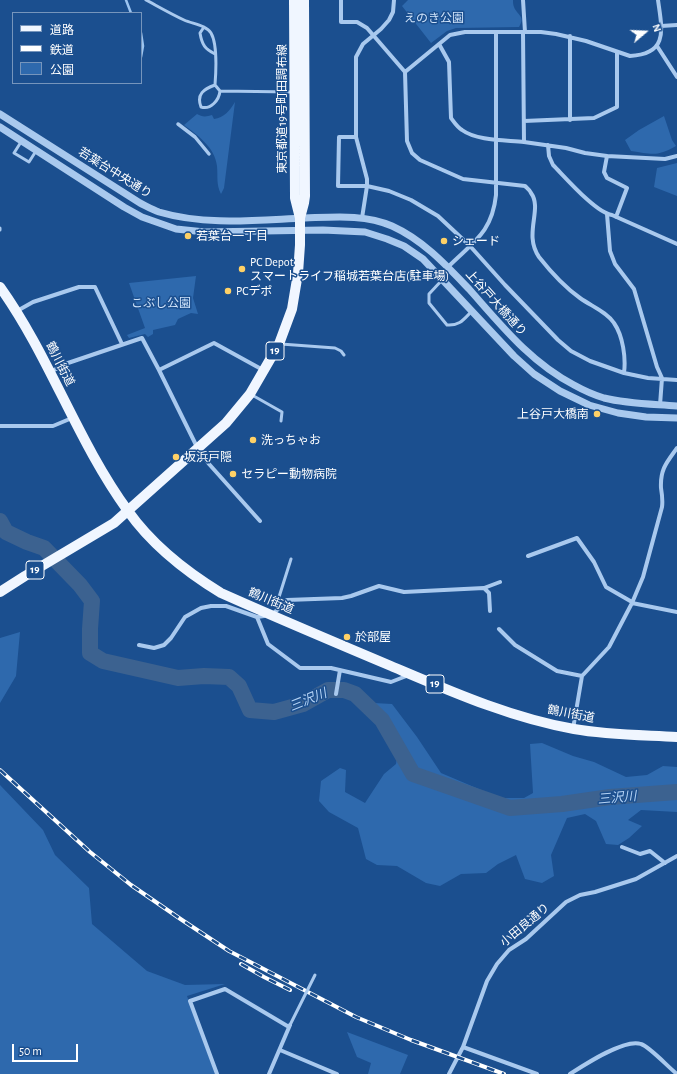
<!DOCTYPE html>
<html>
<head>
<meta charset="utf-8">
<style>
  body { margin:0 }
  #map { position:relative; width:677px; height:1074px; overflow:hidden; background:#1b4f8f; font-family:"Alegreya Sans","Noto Sans JP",sans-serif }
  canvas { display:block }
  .legend { position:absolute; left:12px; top:12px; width:130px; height:72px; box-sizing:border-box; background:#1b4f8f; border:1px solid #7695bc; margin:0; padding:5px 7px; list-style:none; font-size:12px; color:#fff }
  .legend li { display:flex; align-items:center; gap:8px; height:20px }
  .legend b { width:20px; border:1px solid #7695bc }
  .north { position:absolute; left:625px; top:12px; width:40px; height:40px; -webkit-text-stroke:3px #1b4f8f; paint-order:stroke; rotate:71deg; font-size:11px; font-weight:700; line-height:16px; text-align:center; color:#fff }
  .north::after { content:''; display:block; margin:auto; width:14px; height:18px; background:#fff; clip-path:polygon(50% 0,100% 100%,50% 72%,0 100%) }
  .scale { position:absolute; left:12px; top:1044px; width:66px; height:18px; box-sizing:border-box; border:2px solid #fff; border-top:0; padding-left:5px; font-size:12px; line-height:14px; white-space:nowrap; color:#fff; -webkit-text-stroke:3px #1b4f8f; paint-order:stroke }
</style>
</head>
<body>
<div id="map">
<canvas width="677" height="1074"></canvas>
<ul class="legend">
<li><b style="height:5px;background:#f0f6ff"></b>道路</li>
<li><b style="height:5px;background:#fff"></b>鉄道</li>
<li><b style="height:11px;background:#2e69ad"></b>公園</li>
</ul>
<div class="north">N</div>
<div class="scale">50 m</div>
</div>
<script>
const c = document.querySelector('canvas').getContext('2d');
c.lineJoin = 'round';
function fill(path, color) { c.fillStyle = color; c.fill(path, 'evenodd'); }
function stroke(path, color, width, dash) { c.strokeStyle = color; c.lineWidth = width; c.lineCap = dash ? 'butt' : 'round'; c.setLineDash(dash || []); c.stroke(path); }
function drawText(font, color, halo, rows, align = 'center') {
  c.font = font + ' "Alegreya Sans","Noto Sans JP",sans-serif'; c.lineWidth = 3; c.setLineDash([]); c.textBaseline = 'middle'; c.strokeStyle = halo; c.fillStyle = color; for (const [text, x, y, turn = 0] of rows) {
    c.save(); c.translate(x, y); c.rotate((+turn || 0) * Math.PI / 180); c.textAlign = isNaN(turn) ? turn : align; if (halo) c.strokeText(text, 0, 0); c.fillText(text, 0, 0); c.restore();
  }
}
const green = new Path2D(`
  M408,0h105c0,2 0,5 1,7 3,8 12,9 5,20l-63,1 -9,3 -16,12 -29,-37z
  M235,102l-11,86 -3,6c-5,-10 -3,-17 -4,-28 -2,-19 -20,-31 -33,-41l13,-11c5,3 9,3 15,1l2,4c10,-1 16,-9 21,-17z
  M664,116l8,24 4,6c-19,11 -24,8 -45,5l-6,-11 14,-10z
  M677,163v33l-23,-9 3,-19z
  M196,276l-3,22 5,16 -7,-1 -13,6 -3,6 -22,5v4l-5,3 -3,-3 -16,4 -2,-3 18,-7 -16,-45z
  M20,632l-4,44 -16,27v-65z
  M374,703l18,1 25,33 24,36 59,25h24l9,-5 -3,-49 12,-1 31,13 21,6 32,15 21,-2 16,-9 14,1v45l-36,-2 -13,10 14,6 -13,12 -11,7 -12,-1 -10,-23 -11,-7 -18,4 -16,37 3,21 -12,7 -17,-4 -9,-24 -18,9 -12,9 -25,1 -21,12 -14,-3 -29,-17 -20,-1 -11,-6 -8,-31 -29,-16 -10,-11 2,-20 19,-13 6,2 -1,22 20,11 19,-29 12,-10 3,-26z
  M0,785l43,45 12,25 34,33 3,36 55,47 38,14 40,-1 -38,12 28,78h-215z
  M347,1032l61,23 -8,19h-32l3,-11 -14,-6z`);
const stream = new Path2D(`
  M126,0l5,13
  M141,33l2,13 -2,11`);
const river = new Path2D(`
  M0,521l6,11 21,10 17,6 36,37 12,16 -2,28v24l13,8 75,17 26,-2 25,1 10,9 11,24 24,2 29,-8 25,-14h16l11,4 27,26 31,54 97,34 52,-4 48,-7 67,-5`);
const service = new Path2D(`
  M146,0c13,7 25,14 38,20 9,4 22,5 27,13 7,12 5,39 4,52l5,6 72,1
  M204,27l-4,6c2,12 5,16 15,21
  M215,85c-11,4 -19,9 -14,22 10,3 18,-7 19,-16
  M21,142l-7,11 15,9 7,-11
  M0,228v2
  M443,279l-14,15v9l18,22c13,1 17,-6 25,-14
  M281,344l54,4 6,3 3,4
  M252,395l30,17 -1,9
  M281,606l-2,-9 12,-38`);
const pedestrian = new Path2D(`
  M178,124l17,13 14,17`);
const minor = new Path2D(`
  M341,0v22h16l10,6 38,44 2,69 5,12 8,7 43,19 62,7c2,2 5,4 6,7 12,16 -8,41 8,64 11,14 27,31 41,41 11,8 27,14 34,25 9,13 12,35 10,50
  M523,0l2,32
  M661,26l16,-1
  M439,44l10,18 2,56c3,4 6,9 11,12 15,11 44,10 62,12l-1,-110
  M657,46l20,31
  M405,72l45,-37 15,-3h76l15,2 30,7 44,15c39,-2 32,-27 28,-56
  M570,120v-84
  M524,121l70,-3 23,-11v-55
  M356,137h-17l-1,49h29l22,5 22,9 27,16 32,30 35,39 53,55 13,11 19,10 34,12 24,5 29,2
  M524,142l42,6 19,5 22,3 58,3 12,-3
  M548,145l1,11 4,9c12,12 43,48 59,50l65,29
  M607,156l-3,16 3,6 20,10 -11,29
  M607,214l3,37 5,13 19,25 23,78 5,11 -2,27
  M362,218l5,-32v-7l-11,-42v-80l7,-13 18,-15 8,-9 4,-8 1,-12
  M448,267c25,-25 44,-34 48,-72v-163
  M17,311l16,-9 46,-15h16l27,57
  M159,370l55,-27 49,27
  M50,372l18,-9 74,-25 17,32 39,79 11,15 51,57
  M0,426h53l19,-8
  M677,448c-10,14 -17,21 -16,40 1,6 2,12 1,19l-19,70 -11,26 45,9
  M528,556l49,-18 17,24 12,25 26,15
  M484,588l5,5 1,18
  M273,614l14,-14 55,-2 9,-2 28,-10 25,6 80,-4 16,-6
  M257,617l11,27 32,24h31l60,14 18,-7
  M499,629l16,16 42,26 25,5
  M139,645l15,3 10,-3 7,-7 14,-21 16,-9 10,-2h15l31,11 7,-1
  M336,694l4,-24
  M573,729l9,-53 27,-29 23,-44
  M622,847l18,7 10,-3 15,12
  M463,1047l74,27
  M280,1050l57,24
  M217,1074l-27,-73 35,-12 64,38
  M269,1074l21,-49
  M449,1074l14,-27 24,-66 10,-17 12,-14 17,-11 40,-37 14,-7 15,-3 41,-13 41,-23
  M570,1074c14,-9 55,-36 71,-30 9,3 27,23 36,30`);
const tertiary = new Path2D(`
  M0,114l140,89c6,3 13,7 19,9 47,14 98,8 146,6 29,-1 60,-4 87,8 31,14 54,39 77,63 32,36 61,73 105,96 9,5 20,10 30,13 24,6 49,6 73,8
  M0,127l124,80 18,10 34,12 29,3 118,-2 42,2 22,7 17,7 19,13 91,97 20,18 26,17 29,14 29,8 28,4 31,1`);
const primary = new Path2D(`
  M300,218l4,-15 1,-7 -1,-196
  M0,287c50,70 77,154 128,224 24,34 57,60 93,82 56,25 113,49 170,73 59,25 120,52 183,63 34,6 69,6 103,8
  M0,592l25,-16 89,-53 112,-100 24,-29 29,-50 13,-35 6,-36 2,-28v-27l-5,-20 -1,-198`);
const rail = new Path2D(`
  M0,770l90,82 41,33 51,35 47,31 127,66 55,23 93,34
  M241,964l23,13 26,13`);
const serviceBridge = new Path2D(`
  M290,1025l25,-50`);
const markers = [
  [188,236,4,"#ffd166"],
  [444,241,4,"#ffd166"],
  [242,269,4,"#ffd166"],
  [228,291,4,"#ffd166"],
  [597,414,4,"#ffd166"],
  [253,440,4,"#ffd166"],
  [176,457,4,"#ffd166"],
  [233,474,4,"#ffd166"],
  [347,637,4,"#ffd166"]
];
const shields = [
  [275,351,18],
  [35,570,18],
  [435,684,18]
];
const shieldNames = [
  ["19",275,351],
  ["19",35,570],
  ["19",435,684]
];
const parkNames = [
  ["えのき公園",434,18],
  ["こぶし公園",161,303]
];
const streetNames = [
  ["東京都道19号町田調布線",282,109,-90],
  ["若葉台中央通り",115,173,32],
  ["上谷戸大橋通り",496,303,48],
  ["鶴川街道",60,364,63],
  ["鶴川街道",271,601,23],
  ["鶴川街道",571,714,11],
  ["小田良通り",525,925,-40]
];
const poiNames = [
  ["若葉台一丁目",196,236],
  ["シェード",452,241],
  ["PC Depot",250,262],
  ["スマートライフ稲城若葉台店(駐車場)",250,276],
  ["PCデポ",236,291],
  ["上谷戸大橋南",589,414,"right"],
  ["洗っちゃお",261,440],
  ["坂浜戸隠",184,457],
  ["セラピー動物病院",241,474],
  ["於部屋",355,637]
];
const waterNames = [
  ["三沢川",308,700,-22],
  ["三沢川",617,798,-5]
];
fill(green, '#2e69ad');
stroke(stream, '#9cc4f0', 2.5);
stroke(river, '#3c6290', 16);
stroke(service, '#a9c9ee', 3);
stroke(pedestrian, '#a9c9ee', 3.5);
stroke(minor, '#a9c9ee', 4);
stroke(tertiary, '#a9c9ee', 7);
stroke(primary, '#f0f6ff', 10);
stroke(rail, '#fff', 4);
stroke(rail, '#1b4f8f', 2.5, [8]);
stroke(serviceBridge, '#a9c9ee', 3);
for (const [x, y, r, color] of markers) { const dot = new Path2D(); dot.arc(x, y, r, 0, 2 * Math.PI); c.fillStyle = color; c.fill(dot); stroke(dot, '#1b4f8f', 1.5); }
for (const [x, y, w] of shields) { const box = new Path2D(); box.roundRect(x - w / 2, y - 9, w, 18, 3); c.fillStyle = '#1b4f8f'; c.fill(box); stroke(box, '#fff', 1); }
drawText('bold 11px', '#fff', null, shieldNames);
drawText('12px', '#cfe3fa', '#1b4f8f', parkNames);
drawText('12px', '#fff', '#1b4f8f', streetNames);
drawText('12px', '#fff', '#1b4f8f', poiNames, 'left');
drawText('italic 13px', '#b5d3f5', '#1b4f8f', waterNames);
</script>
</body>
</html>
